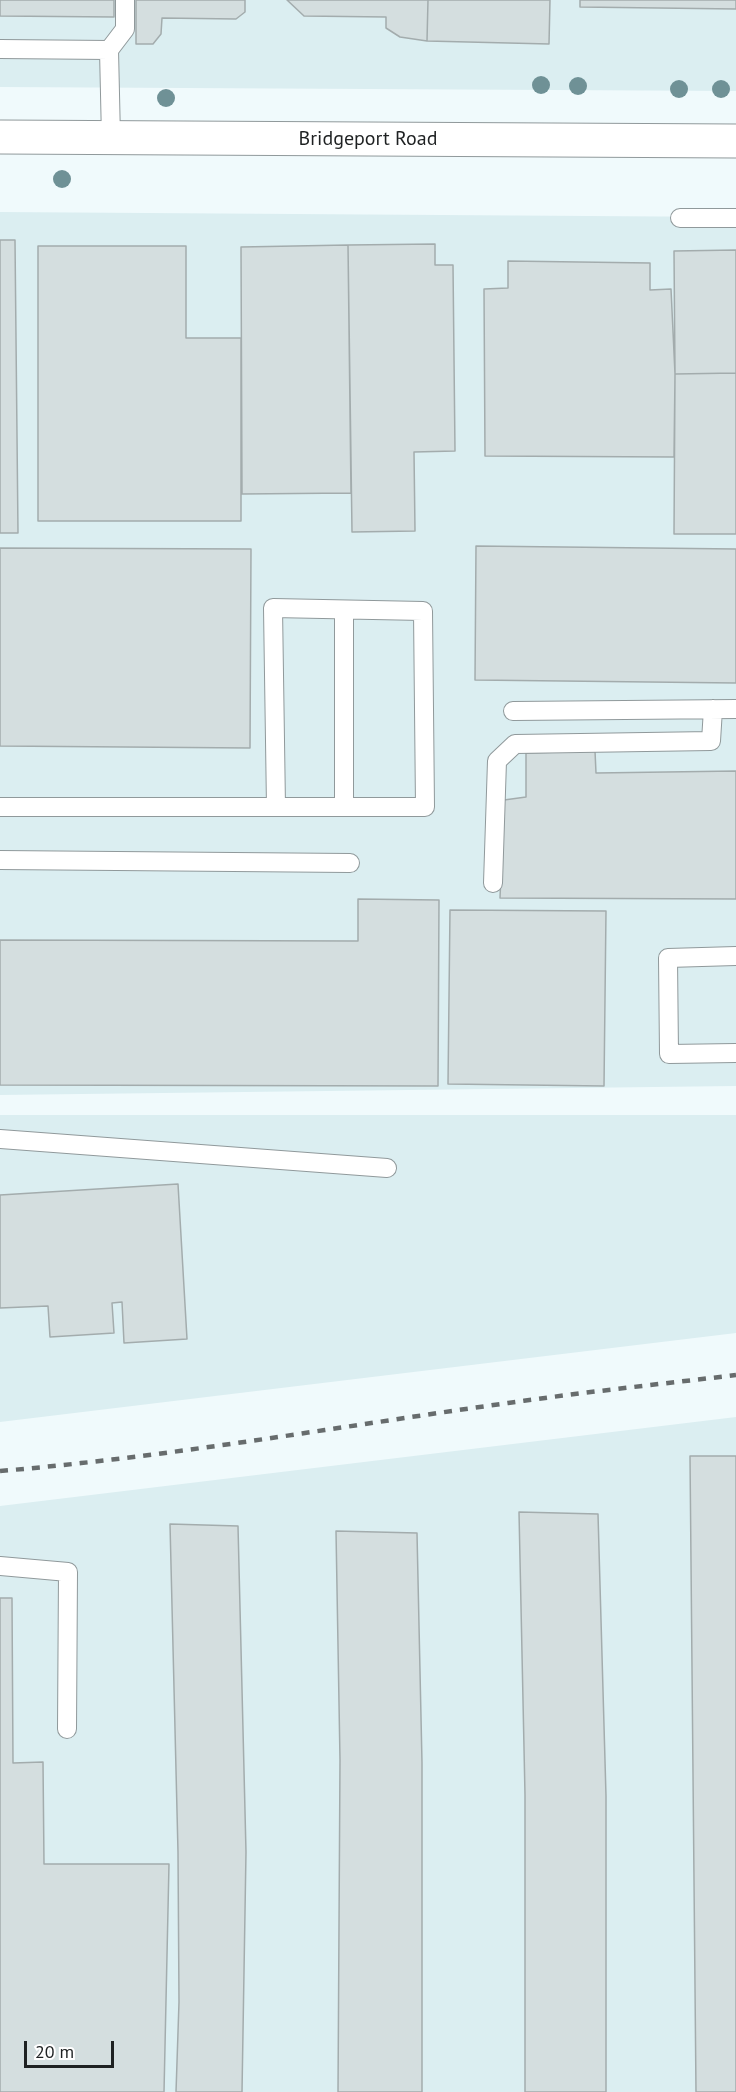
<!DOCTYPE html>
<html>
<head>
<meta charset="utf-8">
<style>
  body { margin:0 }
  #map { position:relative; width:736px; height:2092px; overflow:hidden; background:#f0fafc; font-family:"PT Sans",sans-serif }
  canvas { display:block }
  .scale { position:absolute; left:24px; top:2041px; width:90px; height:27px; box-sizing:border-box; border:3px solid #1e2122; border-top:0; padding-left:8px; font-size:18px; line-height:21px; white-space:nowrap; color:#1e2122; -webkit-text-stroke:4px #fff; paint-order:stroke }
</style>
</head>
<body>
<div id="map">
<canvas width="736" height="2092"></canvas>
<div class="scale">20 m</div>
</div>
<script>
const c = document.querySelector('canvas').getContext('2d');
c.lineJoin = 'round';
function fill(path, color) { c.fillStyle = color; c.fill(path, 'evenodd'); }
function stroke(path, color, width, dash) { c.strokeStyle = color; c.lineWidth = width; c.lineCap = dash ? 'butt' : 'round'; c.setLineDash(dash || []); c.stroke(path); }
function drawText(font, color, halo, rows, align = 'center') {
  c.font = font + ' "PT Sans",sans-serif'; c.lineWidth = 4.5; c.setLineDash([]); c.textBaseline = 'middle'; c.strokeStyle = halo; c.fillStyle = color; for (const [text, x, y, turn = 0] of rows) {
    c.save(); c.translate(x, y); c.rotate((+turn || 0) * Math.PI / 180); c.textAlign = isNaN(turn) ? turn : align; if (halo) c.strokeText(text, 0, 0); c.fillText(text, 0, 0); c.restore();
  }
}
const built = new Path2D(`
  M0,0h736v91l-736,-4z
  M0,212l736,5v869l-736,9z
  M0,1115h736v218l-736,89z
  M736,1417v675h-736v-586z`);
const building = new Path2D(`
  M0,0h114v17l-114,-1z
  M136,0h109v12l-9,7 -74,-1 -1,16 -8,10h-17z
  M287,0h141l-1,41 -27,-4 -14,-9v-11l-82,-1z
  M428,0h122l-1,44 -122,-3z
  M580,0h156v9l-156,-2z
  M0,240h15l3,293h-18z
  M435,244v21h18l2,186 -41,1 1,79 -63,1 -4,-287z
  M348,245l3,248 -109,1 -1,-247z
  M38,246h148v92h55v183h-203z
  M736,250v123l-61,1 -1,-123z
  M508,261l142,2v27l21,-1 4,85 -1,83 -189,-1 -1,-167 24,-1z
  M736,373v161h-62l1,-160z
  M476,546l260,3v134l-261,-3z
  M0,548l251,1 -1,199 -250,-2z
  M595,751l1,22 140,-2v128l-236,-1 4,-98 22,-3v-44z
  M358,899l81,1 -1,186 -438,-1v-145l358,1z
  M450,910l156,1 -2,175 -156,-2z
  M178,1184l9,155 -63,4 -2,-41 -10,1 2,30 -64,4 -2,-31 -48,2v-113z
  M690,1456h46v636h-40z
  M519,1512l79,2 8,282v296h-81v-297z
  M170,1524l68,2 8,326 -4,240h-66l3,-90 -1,-150z
  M336,1531l81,2 5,230v329h-84l2,-332z
  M0,1598h12l1,165 30,-1 1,102h125l-5,228h-164z`);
const lane = new Path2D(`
  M0,49l109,1 2,88
  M109,50l16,-21v-29
  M680,218h56
  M344,610v197
  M513,711l223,-2
  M0,807h425l-2,-196 -150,-3 3,199
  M0,860l350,3
  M493,883l4,-122 18,-17 196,-3 2,-32
  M736,956l-68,2 1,96 67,-1
  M0,1139l387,29
  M0,1566l68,6 -1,157`);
const secondary = new Path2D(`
  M0,137l736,4`);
const rail = new Path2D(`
  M0,1471c180,-15 358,-48 537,-72 66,-9 133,-16 199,-24`);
const trees = [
  [541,85],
  [578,86],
  [679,89],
  [721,89],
  [166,98],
  [62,179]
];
const streetNames = [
  ["Bridgeport Road",368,139]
];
fill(built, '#dbeef1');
fill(building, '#d4dedf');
stroke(building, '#a3acad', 1.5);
stroke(lane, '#90999b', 20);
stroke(secondary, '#90999b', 35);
stroke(lane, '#fff', 18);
stroke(secondary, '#fff', 33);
stroke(rail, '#676c6d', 4.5, [8, 8]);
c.fillStyle = '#6f9196';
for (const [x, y] of trees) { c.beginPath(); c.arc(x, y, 9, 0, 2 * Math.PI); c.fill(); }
drawText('20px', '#1e2122', '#fff', streetNames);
</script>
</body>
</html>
